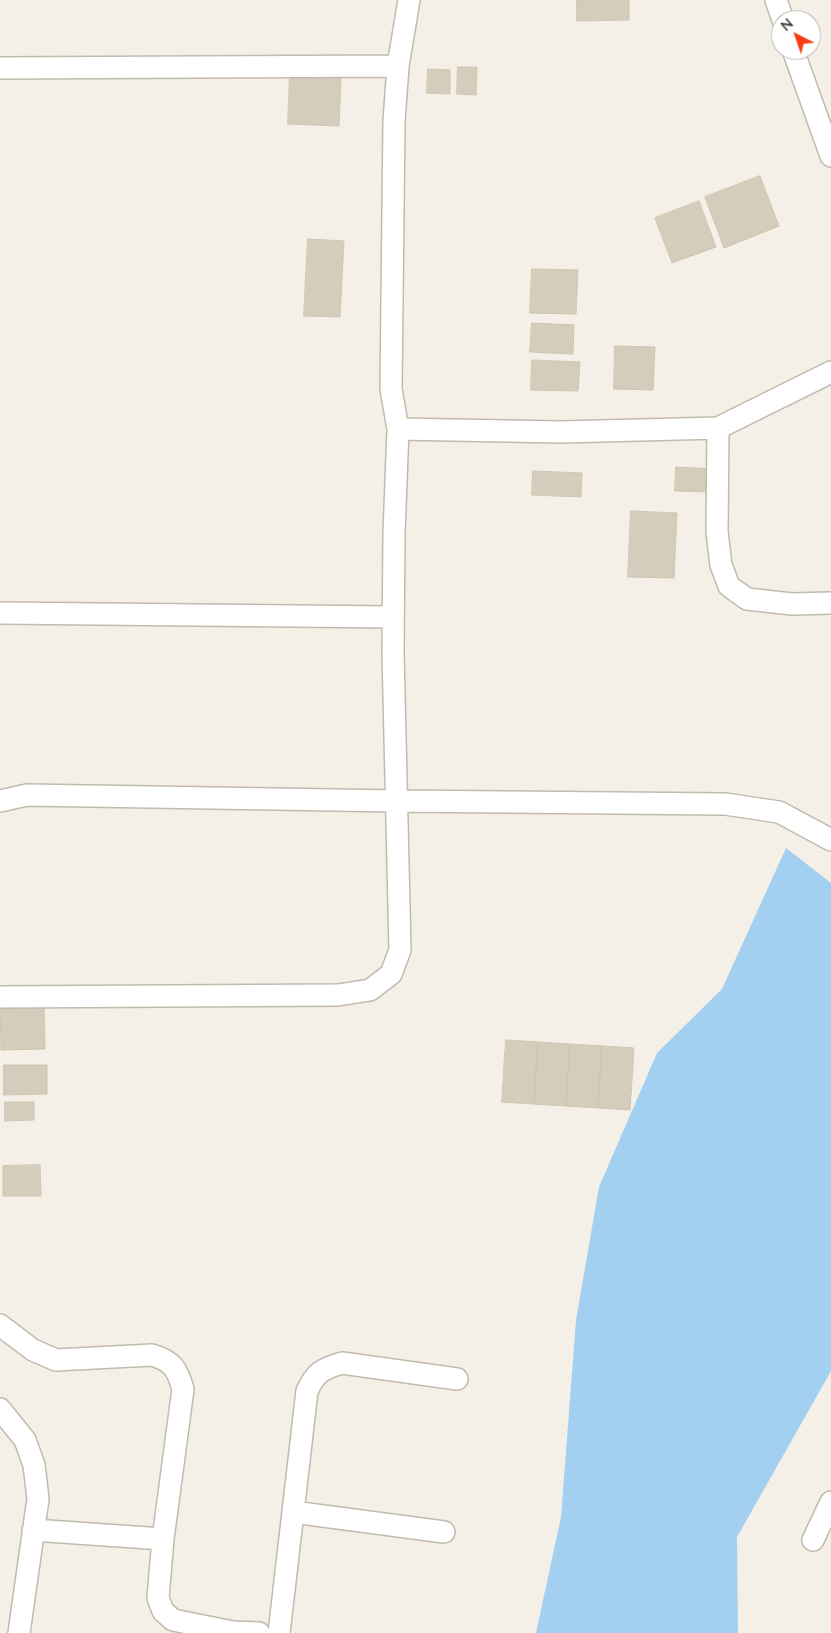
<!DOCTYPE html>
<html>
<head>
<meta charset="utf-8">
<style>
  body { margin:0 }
  #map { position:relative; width:831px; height:1633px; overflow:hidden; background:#f4f0e7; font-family:Lato,sans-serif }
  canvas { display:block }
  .north { position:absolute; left:771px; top:10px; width:50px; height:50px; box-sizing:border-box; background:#fff; border:1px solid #b5b3af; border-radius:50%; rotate:319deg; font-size:14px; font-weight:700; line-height:20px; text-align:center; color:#474036 }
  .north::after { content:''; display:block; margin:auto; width:18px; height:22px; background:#fb3d16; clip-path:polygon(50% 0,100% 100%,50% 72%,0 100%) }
</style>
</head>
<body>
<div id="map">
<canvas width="831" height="1633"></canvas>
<div class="north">N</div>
</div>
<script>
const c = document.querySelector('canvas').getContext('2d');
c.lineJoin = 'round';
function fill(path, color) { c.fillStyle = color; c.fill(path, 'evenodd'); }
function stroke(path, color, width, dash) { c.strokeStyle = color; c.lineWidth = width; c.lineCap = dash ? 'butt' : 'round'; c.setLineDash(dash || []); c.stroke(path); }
const water = new Path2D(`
  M786,848l45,35v488l-94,166 1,96h-202l25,-116 15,-197 23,-133 58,-134 65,-64z`);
const building = new Path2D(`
  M577,0h52v20l-52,1z
  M458,67h19l-1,28 -19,-1z
  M428,69l22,1v24l-23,-1z
  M290,75l51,2 -2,49 -51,-2z
  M760,176l19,50 -55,22 -19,-51z
  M699,201l17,46 -44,16 -17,-45z
  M308,239l36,2 -4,76 -36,-1z
  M532,269l46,1 -2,44 -46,-1z
  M532,323l42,2 -1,29 -43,-2z
  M615,346l40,1 -2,43 -39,-1z
  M532,360l48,2 -2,29 -47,-1z
  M676,467l37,2v23l-38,-1z
  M533,471l49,2 -1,24 -49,-2z
  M631,511l46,2 -3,65 -46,-1z
  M44,1001l1,48 -44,1 -1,-48z
  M506,1040l32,2 -4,62 -32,-2z
  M538,1042l32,2 -4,62 -32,-2z
  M570,1044l32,2 -4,62 -32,-2z
  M602,1046l32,2 -4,62 -32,-2z
  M4,1065h43v29l-43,1z
  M5,1102h29v18l-29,1z
  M40,1165l1,31h-38v-30z`);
const minor = new Path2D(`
  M776,0l7,20
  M793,50l38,106
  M0,68l398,-2
  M718,428l-1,104 4,33 8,21 18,13 45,5 39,-1
  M398,429l163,3 157,-4 113,-56
  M0,613l393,4
  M0,801l27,-6 370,6 328,3 54,8 52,28
  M0,997l338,-2 32,-5 21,-16 9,-24 -7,-298 1,-119 4,-104 -7,-40 3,-268 4,-55 11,-66
  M0,1325l33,25 23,10 96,-5c20,6 25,13 31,34l-20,150 -5,59 5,13 10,9 60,12 26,1
  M0,1409l25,31 9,25 4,34 -19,134
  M293,1512l151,20
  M33,1530l130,9
  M813,1540l18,-38
  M279,1633l28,-242c9,-19 15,-22 35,-28l115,16`);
fill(water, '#a3cff1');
fill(building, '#d5ccbc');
stroke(building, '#d0c4af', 1);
stroke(minor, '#c2bbac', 24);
stroke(minor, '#fff', 21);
</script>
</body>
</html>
